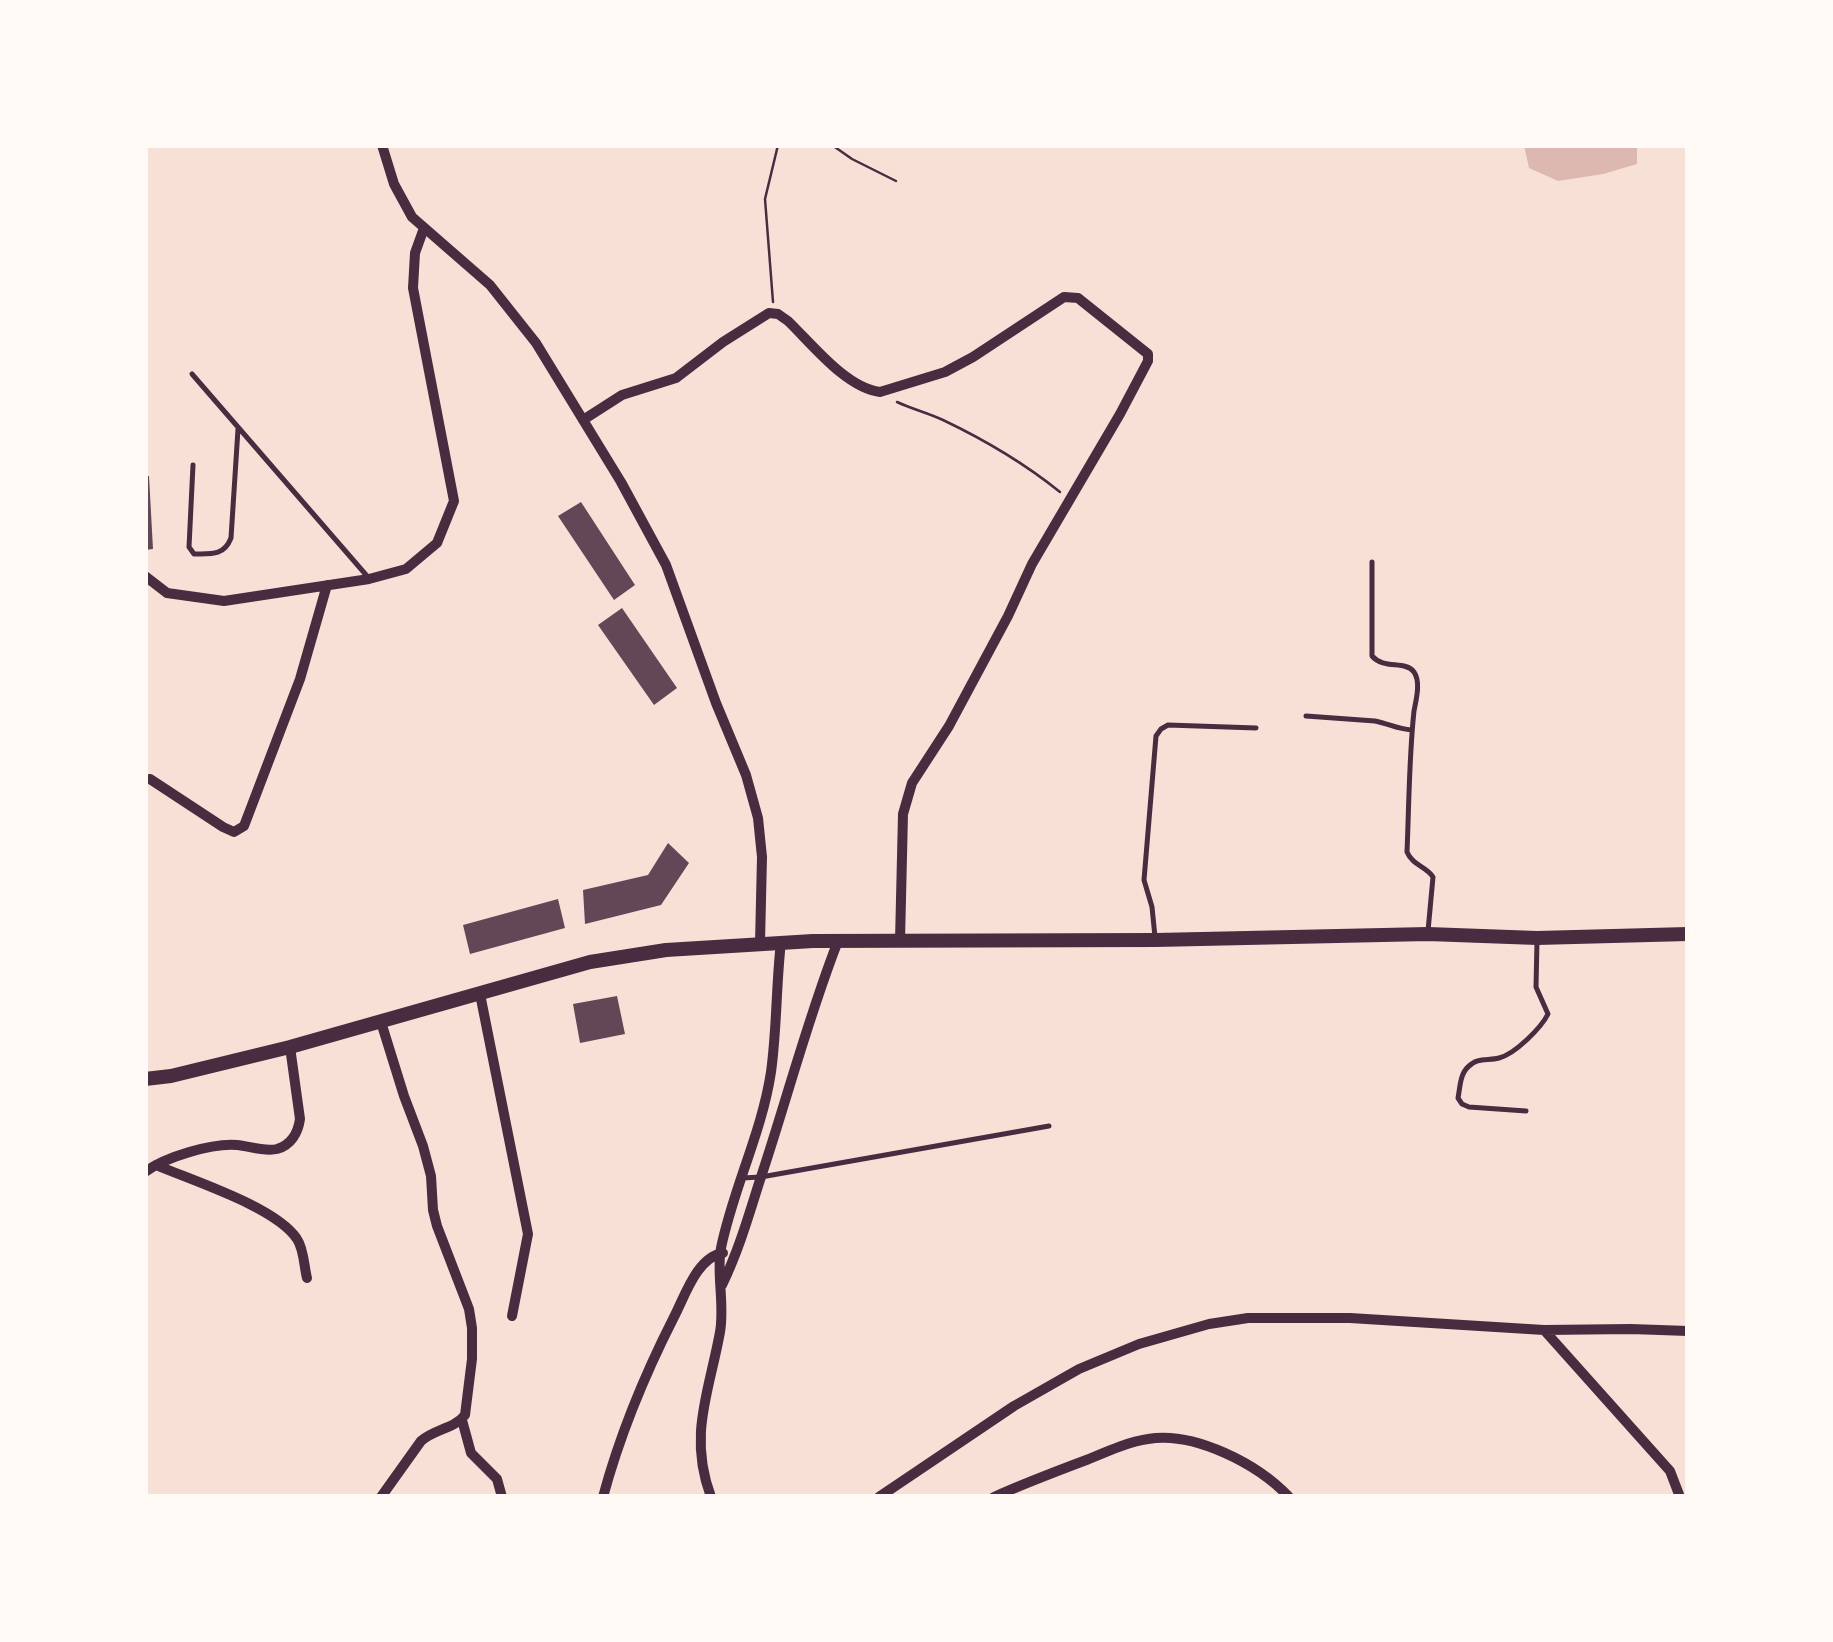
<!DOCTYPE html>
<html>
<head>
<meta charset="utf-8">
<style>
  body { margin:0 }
  #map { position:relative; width:1833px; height:1642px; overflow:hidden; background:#f7e1d7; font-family:"Fira Sans",sans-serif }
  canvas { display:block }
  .frame { position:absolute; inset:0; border:148px solid #fffaf5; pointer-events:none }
</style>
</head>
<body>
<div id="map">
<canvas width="1833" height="1642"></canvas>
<div class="frame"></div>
</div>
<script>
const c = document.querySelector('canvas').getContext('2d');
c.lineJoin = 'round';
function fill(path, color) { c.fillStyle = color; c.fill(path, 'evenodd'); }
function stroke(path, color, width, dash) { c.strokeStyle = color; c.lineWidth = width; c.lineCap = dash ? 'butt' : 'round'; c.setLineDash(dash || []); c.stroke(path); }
const water = new Path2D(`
  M1524,145h113v19l-34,10 -45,7 -29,-13z`);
const building = new Path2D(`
  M145,476h4l4,73 -8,1z
  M581,502l54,83 -21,15 -56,-84z
  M622,608l55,80 -23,17 -56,-80z
  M668,843l21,20 -28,42 -76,19 -2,-34 65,-15z
  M558,899l7,29 -95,26 -7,-29z
  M617,996l8,38 -45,9 -7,-39z`);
const path = new Path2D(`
  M832,145l20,14 44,22
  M773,302l-8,-103 13,-54
  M897,402c15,7 31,11 46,18 42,20 81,43 117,72`);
const service = new Path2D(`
  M192,374l175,202
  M193,465l-4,82 5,7c17,0 30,2 37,-16l7,-109
  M1372,562v94c12,14 33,4 42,16 7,10 2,28 0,39 -5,46 -5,94 -7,141 6,14 19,14 26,25l-5,54
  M1306,716l69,5c15,3 21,8 37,9
  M1155,937l-3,-30 -8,-27 12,-144 5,-7 7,-4 88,3
  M1526,1111l-57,-4 -7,-3 -4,-6c2,-10 2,-24 10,-31 9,-10 20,-6 31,-9 16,-4 42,-30 49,-44l-12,-27 1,-46
  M742,1178l19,-1 288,-51`);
const minor = new Path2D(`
  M382,145l12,39 18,33 78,68 46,58 85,139 45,83 50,138 30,72 12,43 4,39 -2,86
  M583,420l39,-25 54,-17 47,-36 46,-29 9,1 10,7c24,23 58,67 92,71l65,-20 28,-15 91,-60 14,1 70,56v7l-28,53 -88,150 -24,52 -59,110 -37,57 -9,31 -3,127
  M145,576l22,17 57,8 145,-22 37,-10 31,-26 17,-42 -41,-213 2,-35 9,-25
  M150,779l73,48 11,5 10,-6 56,-147 27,-94
  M480,994l48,240 -16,82
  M156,1165c37,16 120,42 141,74 7,10 7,28 10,39
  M145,1172c20,-15 67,-29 92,-27 12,1 27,7 40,4 14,-4 21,-16 23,-30l-10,-72
  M722,1285c16,-33 26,-67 37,-102 27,-80 48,-163 79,-242
  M1544,1330l126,141 10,26
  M462,1420l9,33 26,26 5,18
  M381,1497l40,-56c13,-12 33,-12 44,-26l7,-56v-31l-3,-19 -32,-83 -4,-16 -2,-34 -8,-30 -19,-50 -23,-74
  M603,1497c17,-63 41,-121 71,-180 11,-21 23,-60 49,-64
  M711,1497c-23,-62 -2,-104 9,-165 5,-28 -4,-59 1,-84 12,-59 41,-116 50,-176 6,-43 5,-87 10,-130
  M879,1497l135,-91 65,-37 60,-25 70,-20 39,-6h102l194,12 87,-1 57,2
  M994,1497c31,-14 63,-26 95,-38 19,-8 39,-17 59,-20 46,-8 110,25 141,58`);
const secondary = new Path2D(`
  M145,1079l26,-3 119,-29 300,-85 76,-12 147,-9 343,-1 272,-6 109,4 151,-4`);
fill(water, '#dcb8b0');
fill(building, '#644757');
stroke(path, '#4a2c40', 2.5);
stroke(service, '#4a2c40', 5);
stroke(minor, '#4a2c40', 10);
stroke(secondary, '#4a2c40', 14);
</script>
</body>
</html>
